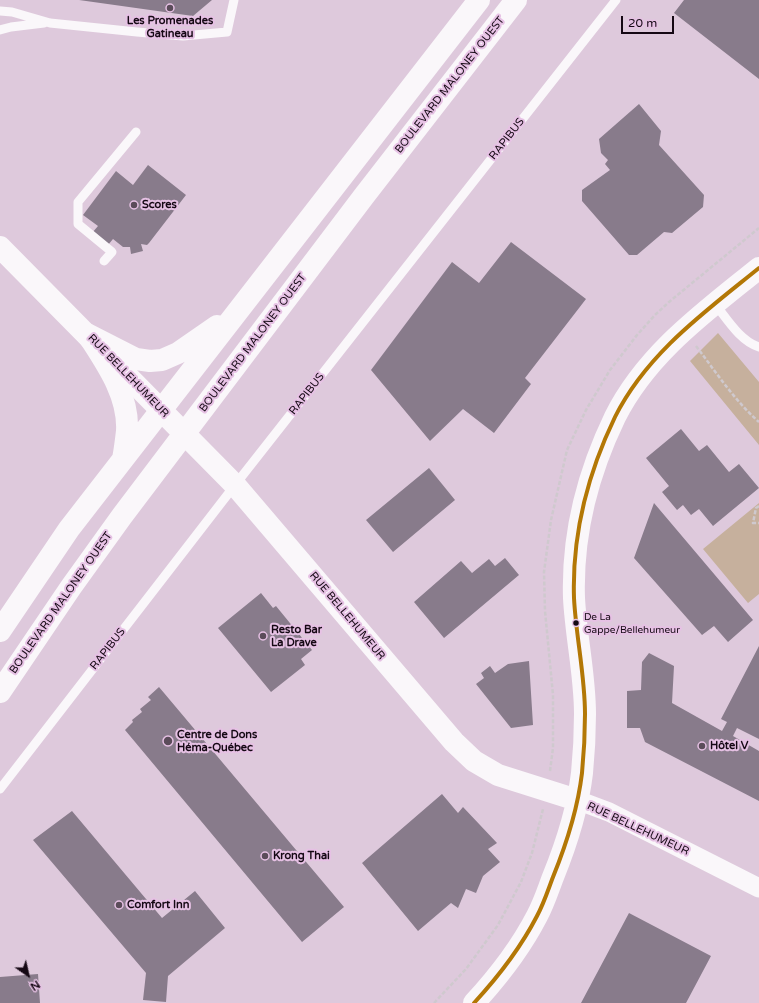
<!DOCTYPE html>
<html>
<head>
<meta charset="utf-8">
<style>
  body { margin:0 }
  #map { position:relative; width:759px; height:1003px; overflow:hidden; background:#dec9dc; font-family:"Varela Round",sans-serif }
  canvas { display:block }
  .north { position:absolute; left:8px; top:955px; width:40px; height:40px; -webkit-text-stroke:3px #e6c1e4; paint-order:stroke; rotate:146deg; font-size:11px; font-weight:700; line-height:16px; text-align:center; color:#150814 }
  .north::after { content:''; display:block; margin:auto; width:14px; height:18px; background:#150814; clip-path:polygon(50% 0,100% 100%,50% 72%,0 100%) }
  .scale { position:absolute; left:621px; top:16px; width:53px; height:18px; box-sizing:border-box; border:2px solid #150814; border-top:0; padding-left:5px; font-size:12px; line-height:14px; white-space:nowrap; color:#150814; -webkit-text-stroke:3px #e6c1e4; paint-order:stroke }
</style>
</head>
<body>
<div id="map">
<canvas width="759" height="1003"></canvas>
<div class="north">N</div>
<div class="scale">20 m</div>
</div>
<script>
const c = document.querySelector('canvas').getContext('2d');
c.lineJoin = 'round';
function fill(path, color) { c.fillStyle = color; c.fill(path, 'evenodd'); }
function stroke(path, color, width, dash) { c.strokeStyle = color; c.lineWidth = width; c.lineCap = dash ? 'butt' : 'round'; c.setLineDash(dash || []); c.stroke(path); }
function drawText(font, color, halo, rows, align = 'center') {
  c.font = font + ' "Varela Round",sans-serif'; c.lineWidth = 4; c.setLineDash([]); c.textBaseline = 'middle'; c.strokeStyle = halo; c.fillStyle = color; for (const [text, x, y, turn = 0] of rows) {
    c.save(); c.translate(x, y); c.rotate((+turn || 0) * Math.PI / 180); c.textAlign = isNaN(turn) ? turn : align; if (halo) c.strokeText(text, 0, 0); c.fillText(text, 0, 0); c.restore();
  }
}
const green = new Path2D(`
  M718,333l41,49v63l-69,-84z
  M759,503v91l-11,9 -45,-54z`);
const building = new Path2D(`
  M79,0h133l-19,16z
  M684,0h75v79l-85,-66z
  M639,104l22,27 -2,14 45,50 -1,12 -31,26 -8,-1 -27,23h-8l-47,-54v-11l28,-20 -5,-6 3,-4 -7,-7 -2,-14z
  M148,165l38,30 -37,48 -2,2 -6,-1 2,7 -12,3 -1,-7h-7l-10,-8 -5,6 -16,-12 6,-7 -15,-11 33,-44 17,14z
  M511,242l75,57 -61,79 6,6 -37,49 -31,-24 -33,32 -59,-71 81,-108 27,21z
  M681,429l18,22 8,-6 22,27 10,-8 20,24 -46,38 -14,-17 -8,6 -8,-10 -6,5 -15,-18 7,-6 -23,-28z
  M429,468l26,32 -62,52 -27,-32z
  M654,503l99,117 -25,22 -14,-16 -12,9 -68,-77z
  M505,558l14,17 -75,63 -30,-36 47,-41 11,12 17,-14 6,7z
  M261,593l12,15 3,-2 36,44 -11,9 4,6 -34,27 -53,-64z
  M759,646v93l-22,-11 -4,8 26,15v50l-114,-59 -5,-14h-13v-37l14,-1 1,-28 7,-9 25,13 -2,37 50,28 5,-9 -6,-3z
  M529,661l4,64 -22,3 -35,-44 8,-6 -3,-5 9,-7 5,7 13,-9z
  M159,687l185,220 -42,35 -177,-212 8,-8 -1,-2 10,-8 -2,-3 11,-9 -3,-3z
  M442,794l16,19 5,-6 34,36 -9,6 12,13 -17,14 -7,17 -10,-4 -8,19 -7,-5 -33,28 -56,-68z
  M72,811l90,107 33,-27 30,37 -57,48 -2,26 -23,-2 3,-27 -113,-133z
  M629,913l82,43 -25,47h-105z
  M38,974l2,29h-40v-26z`);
const path = new Path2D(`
  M696,346c20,26 38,54 63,76
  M759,506l-3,2 -3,15h6
  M550,771l3,-23v-53l-8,-84 -1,-39 7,-52 16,-70 19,-40 24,-40 27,-35 18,-20 14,-13 90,-74
  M434,1003l32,-34 32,-44 23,-43 11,-29 11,-44`);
const service = new Path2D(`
  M0,11l12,1 38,11 87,9 46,4 44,-4 7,-32
  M0,30l11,-3 33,-4
  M104,261l8,-9 -34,-28v-22l58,-70
  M715,304c12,15 25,37 44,43
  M0,789l235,-304 381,-485`);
const minor = new Path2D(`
  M577,800l32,12 150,76`);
const tertiary = new Path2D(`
  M0,247l235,238 219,257 20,19 24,14 79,25
  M474,1003c24,-26 47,-56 63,-87 7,-13 11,-26 16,-39 13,-32 25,-70 29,-104 2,-20 3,-39 3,-59 0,-39 -9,-77 -11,-116 -2,-62 14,-125 41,-181 32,-64 91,-106 144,-149`);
const primary = new Path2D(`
  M87,334l49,25 14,2 12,-1 16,-7 39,-27
  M88,335c18,28 41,60 39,96 -1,9 -2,18 -4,28
  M0,631l69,-102 410,-529
  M0,692l71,-105 51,-71 242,-320 152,-196`);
const bus1 = new Path2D(`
  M474,1003c24,-26 47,-56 63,-87 7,-13 11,-26 16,-39 13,-32 25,-70 29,-104 2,-20 3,-39 3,-59 0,-39 -9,-77 -11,-116 -2,-62 14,-125 41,-181 32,-64 91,-106 144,-149`);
const markers = [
  [170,8,4,"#5b4c5a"],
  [134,205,4,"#5b4c5a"],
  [576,623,3.5,"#150814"],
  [263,636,4,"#5b4c5a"],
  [168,741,5,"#5b4c5a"],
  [702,746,4,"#5b4c5a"],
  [265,856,4,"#5b4c5a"],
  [119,905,4,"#5b4c5a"]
];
const busNames = [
  ["De La",584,617],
  ["Gappe/Bellehumeur",584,630]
];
const poiNames = [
  ["Les Promenades",170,21,"center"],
  ["Gatineau",170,34,"center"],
  ["Scores",142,205],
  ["Resto Bar",271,630],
  ["La Drave",271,643],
  ["Centre de Dons",177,735],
  ["Héma-Québec",177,748],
  ["Hôtel V",710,746],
  ["Krong Thai",273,856],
  ["Comfort Inn",127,905]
];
const streetNames = [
  ["BOULEVARD MALONEY OUEST",450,85,-52],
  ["RAPIBUS",507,139,-52],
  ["BOULEVARD MALONEY OUEST",253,343,-53],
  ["RUE BELLEHUMEUR",128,376,46],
  ["RAPIBUS",307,394,-52],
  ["BOULEVARD MALONEY OUEST",61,603,-55],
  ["RUE BELLEHUMEUR",347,616,50],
  ["RAPIBUS",108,649,-52],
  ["RUE BELLEHUMEUR",638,829,25]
];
fill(green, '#c6b09d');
fill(building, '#887b8b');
stroke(path, '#cfc9ce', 2.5, [4, 2]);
stroke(service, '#faf7fa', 9);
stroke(minor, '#faf7fa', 19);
stroke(tertiary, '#faf7fa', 22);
stroke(primary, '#faf7fa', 22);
stroke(bus1, '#b37706', 4);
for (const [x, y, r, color] of markers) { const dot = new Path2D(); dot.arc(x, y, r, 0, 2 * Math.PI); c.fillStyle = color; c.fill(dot); stroke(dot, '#e6c1e4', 1.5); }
drawText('10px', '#150814', '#e6c1e4', busNames, 'left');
drawText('bold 11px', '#150814', '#e6c1e4', poiNames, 'left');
drawText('11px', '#150814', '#e6c1e4', streetNames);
</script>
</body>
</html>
